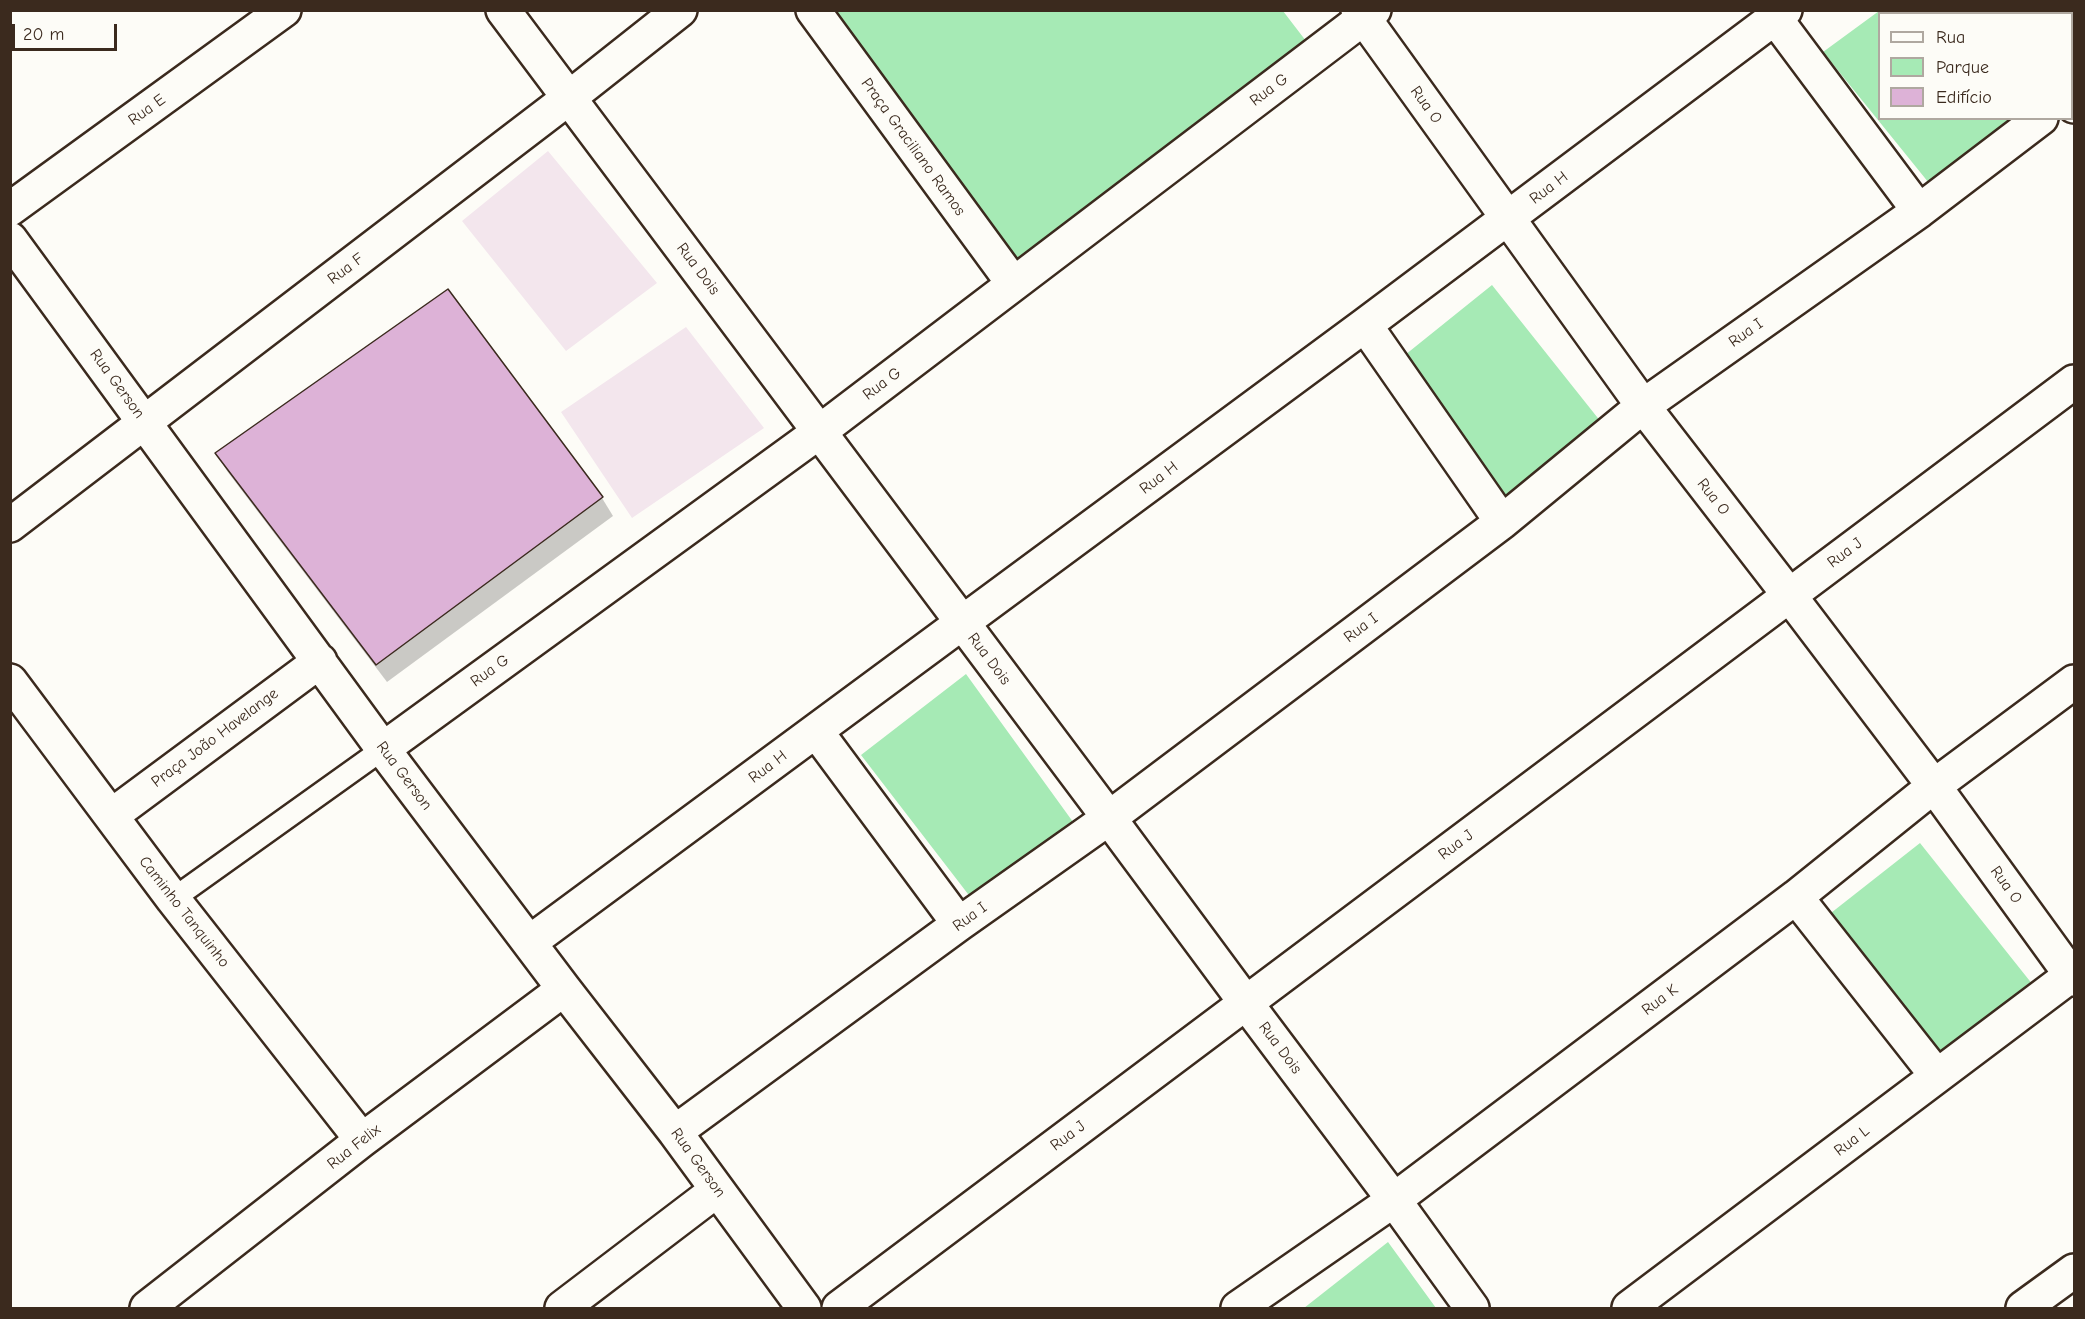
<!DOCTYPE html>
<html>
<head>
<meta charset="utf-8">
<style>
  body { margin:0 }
  #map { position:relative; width:2085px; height:1319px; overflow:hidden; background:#fdfcf7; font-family:"Comic Neue",sans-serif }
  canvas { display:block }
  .frame { position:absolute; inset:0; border:12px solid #3b2a1e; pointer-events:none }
  .legend { position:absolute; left:1878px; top:12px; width:195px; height:108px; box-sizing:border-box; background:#fdfcf7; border:2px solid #afa8a0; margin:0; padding:8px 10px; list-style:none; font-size:18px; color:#3b2a1e }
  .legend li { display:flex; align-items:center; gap:12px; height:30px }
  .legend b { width:30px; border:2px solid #afa8a0 }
  .scale { position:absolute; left:12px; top:24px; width:105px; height:27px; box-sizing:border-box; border:3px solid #3b2a1e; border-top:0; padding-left:8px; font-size:18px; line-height:21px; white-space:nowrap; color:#3b2a1e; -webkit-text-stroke:4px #fdfcf7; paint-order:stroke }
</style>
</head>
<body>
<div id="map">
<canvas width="2085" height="1319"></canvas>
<div class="frame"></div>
<ul class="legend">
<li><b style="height:8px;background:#fdfcf7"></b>Rua</li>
<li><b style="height:16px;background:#a6eab5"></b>Parque</li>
<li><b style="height:16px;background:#ddb2d7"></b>Edifício</li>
</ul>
<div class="scale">20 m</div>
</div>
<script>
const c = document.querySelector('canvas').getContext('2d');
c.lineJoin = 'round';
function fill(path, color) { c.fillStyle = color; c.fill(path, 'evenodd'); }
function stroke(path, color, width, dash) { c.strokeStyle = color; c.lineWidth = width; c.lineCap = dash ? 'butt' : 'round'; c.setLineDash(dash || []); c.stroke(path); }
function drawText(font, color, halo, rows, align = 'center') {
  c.font = font + ' "Comic Neue",sans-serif'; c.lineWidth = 5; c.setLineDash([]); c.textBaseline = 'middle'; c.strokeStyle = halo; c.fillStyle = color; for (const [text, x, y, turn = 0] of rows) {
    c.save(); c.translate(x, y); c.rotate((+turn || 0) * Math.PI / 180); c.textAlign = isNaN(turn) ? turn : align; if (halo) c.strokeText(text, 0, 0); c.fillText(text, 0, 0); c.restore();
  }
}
const built = new Path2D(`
  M548,151l109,132 -91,68 -104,-130z
  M686,327l78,101 -132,90 -71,-106z`);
const green = new Path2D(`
  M810,11h473l23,30 -297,228z
  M1879,11h31l4,2 -34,1v104l157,1 -100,74 -114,-141z
  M1492,285l113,142 -103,80 -107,-144z
  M966,674l115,159 -103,74 -117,-152z
  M1920,843l113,142 -103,80 -108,-145z
  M1388,1242l48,66h-132z`);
const shadow = new Path2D(`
  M448,291l154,207 11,18 -226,166 -160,-211 -10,-17z`);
const building = new Path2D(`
  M448,289l155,208 -227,168 -161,-212z`);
const lane = new Path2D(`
  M173,899l210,-150`);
const street = new Path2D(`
  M813,10l200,273
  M1358,10l285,396 146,189 145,191 140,193
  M1956,10l4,4
  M1775,18l144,193
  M2072,104l2,2
  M10,209l274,-199
  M10,239l373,510 181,240 111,143 129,176
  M1365,325l137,197
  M10,525l560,-428 110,-87
  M10,681l163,218 189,241
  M816,731l143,193
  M383,749l436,-317 555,-422
  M111,816l209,-155
  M1796,897l141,179
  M530,942l835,-617 420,-315
  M675,1132l284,-208 150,-106 393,-296 141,-116 276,-195 122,-93
  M147,1308l215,-168 202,-151
  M562,1308l155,-118
  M839,1308l1235,-926
  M1238,1308l156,-108 402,-303 138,-111 140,-104
  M1629,1308l445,-335
  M2023,1308l51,-37`);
const secondary = new Path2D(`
  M503,10l606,808 137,185 148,197 78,108`);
const streetNames = [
  ["Rua G",1269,90,-37],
  ["Rua O",1426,105,54],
  ["Rua E",147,110,-36],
  ["Praça Graciliano Ramos",913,147,54],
  ["Rua H",1549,188,-37],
  ["Rua F",346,269,-37],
  ["Rua Dois",698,269,53],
  ["Rua I",1746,333,-35],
  ["Rua Gerson",117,384,54],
  ["Rua G",882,384,-37],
  ["Rua H",1159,478,-37],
  ["Rua O",1713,497,52],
  ["Rua J",1845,553,-37],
  ["Rua I",1361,628,-37],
  ["Rua Dois",989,659,53],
  ["Rua G",490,671,-36],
  ["Praça João Havelange",215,738,-37],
  ["Rua H",768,767,-37],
  ["Rua Gerson",404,776,53],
  ["Rua J",1456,845,-37],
  ["Rua O",2006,885,54],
  ["Caminho Tanquinho",184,912,52],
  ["Rua I",970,917,-36],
  ["Rua K",1660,1000,-37],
  ["Rua Dois",1280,1048,53],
  ["Rua J",1068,1136,-37],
  ["Rua L",1852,1141,-37],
  ["Rua Felix",354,1147,-38],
  ["Rua Gerson",698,1163,54]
];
fill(built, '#f3e6ed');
fill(green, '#a6eab5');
fill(shadow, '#0003');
fill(building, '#ddb2d7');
stroke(building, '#3b2a1e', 1.5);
stroke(lane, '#3b2a1e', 26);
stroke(street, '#3b2a1e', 38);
stroke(secondary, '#3b2a1e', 38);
stroke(lane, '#fdfcf7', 21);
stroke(street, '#fdfcf7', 33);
stroke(secondary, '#fdfcf7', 33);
drawText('16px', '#3b2a1e', '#fdfcf7', streetNames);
</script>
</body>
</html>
